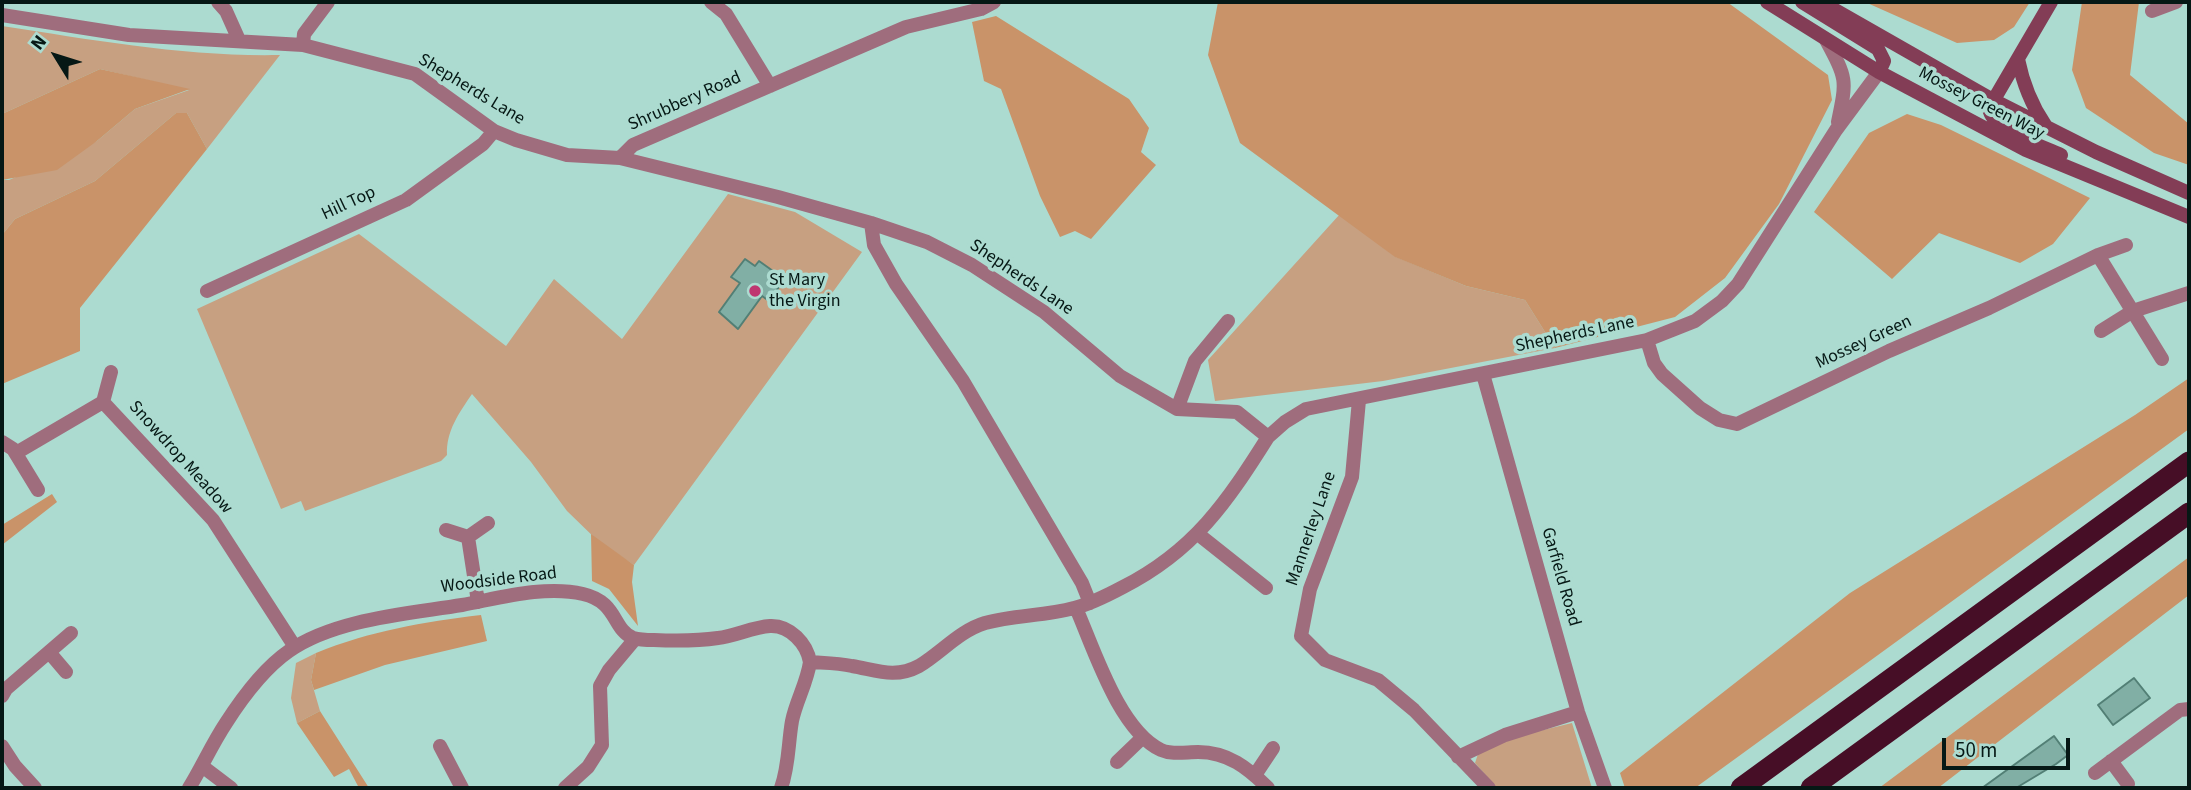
<!DOCTYPE html>
<html>
<head>
<meta charset="utf-8">
<style>
  body { margin:0 }
  #map { position:relative; width:2191px; height:790px; overflow:hidden; background:#acdbd0; font-family:"Source Sans 3",sans-serif }
  canvas { display:block }
  .frame { position:absolute; inset:0; border:4px solid #061815; pointer-events:none }
  .north { position:absolute; left:21px; top:21px; width:70px; height:70px; -webkit-text-stroke:5px #acdbd0; paint-order:stroke; rotate:308deg; font-size:19px; font-weight:700; line-height:28px; text-align:center; color:#061815 }
  .north::after { content:''; display:block; margin:auto; width:24px; height:32px; background:#061815; clip-path:polygon(50% 0,100% 100%,50% 72%,0 100%) }
  .scale { position:absolute; left:1942px; top:738px; width:128px; height:32px; box-sizing:border-box; border:4px solid #061815; border-top:0; padding-left:9px; font-size:21px; line-height:24px; white-space:nowrap; color:#061815; -webkit-text-stroke:5px #acdbd0; paint-order:stroke }
</style>
</head>
<body>
<div id="map">
<canvas width="2191" height="790"></canvas>
<div class="frame"></div>
<div class="north">N</div>
<div class="scale">50 m</div>
</div>
<script>
const c = document.querySelector('canvas').getContext('2d');
c.lineJoin = 'round';
function fill(path, color) { c.fillStyle = color; c.fill(path, 'evenodd'); }
function stroke(path, color, width, dash) { c.strokeStyle = color; c.lineWidth = width; c.lineCap = dash ? 'butt' : 'round'; c.setLineDash(dash || []); c.stroke(path); }
function drawText(font, color, halo, rows, align = 'center') {
  c.font = font + ' "Source Sans 3",sans-serif'; c.lineWidth = 7; c.setLineDash([]); c.textBaseline = 'middle'; c.strokeStyle = halo; c.fillStyle = color; for (const [text, x, y, turn = 0] of rows) {
    c.save(); c.translate(x, y); c.rotate((+turn || 0) * Math.PI / 180); c.textAlign = isNaN(turn) ? turn : align; if (halo) c.strokeText(text, 0, 0); c.fillText(text, 0, 0); c.restore();
  }
}
const green = new Path2D(`
  M2,26c92,14 185,31 278,29l-73,94 -20,-36h-11l-81,68 -80,38 -13,16v-55h7l88,-39 38,-32 54,-19 -89,-21 -98,45z
  M728,194l67,18 67,40 -228,313 -35,-23 -32,-31 -36,-49 -59,-68c-13,19 -26,37 -25,61l-6,6 -136,50 -4,-10 -20,8 -84,-200 162,-75 147,112 48,-67 68,60z
  M1340,214l56,43 70,29 59,14 30,48 -172,33 -168,20 -7,-41z
  M316,653l-5,27 9,31 -23,12 -6,-25 5,-35z
  M1572,723l20,65h-95l-22,-25 3,-9 36,-17z`);
const forest = new Path2D(`
  M1218,2h509l101,73 4,25 -53,104 -54,74 -50,39 -120,31 -30,-48 -59,-14 -71,-29 -155,-114 -32,-88z
  M1865,2h165l-16,25 -20,13 -37,3z
  M2082,2h57l-9,73 59,49v41l-35,-12 -68,-45 -14,-38z
  M996,16l133,83 20,29 -8,24 15,13 -65,74 -16,-8 -15,6 -20,-41 -39,-107 -17,-8 -12,-59z
  M100,69l90,20 -55,20 -38,32 -40,29 -55,10v-66z
  M176,113h11l20,36 -127,159v43l-78,33v-149l13,-16 80,-38z
  M1907,114l34,11 149,73 -37,46 -33,19 -81,-30 -47,46 -78,-67 55,-79z
  M2189,378v51l-494,359h-70l-5,-15 230,-180 285,-178z
  M52,494l5,8 -55,43v-20z
  M591,534l43,31 -2,17 6,44 -29,-37 -17,-8z
  M2189,557v38l-251,193h-59z
  M481,615l6,26 -102,24 -71,25 -3,-10 5,-27c54,-22 107,-31 165,-38z
  M320,711l49,77h-10l-10,-19 -15,8 -37,-54z`);
const building = new Path2D(`
  M745,259l10,7 4,-5 21,15 -5,8 4,3 -10,14 -7,-5 -24,33 -19,-17 21,-29 -9,-6z
  M2134,678l16,20 -37,27 -15,-20z
  M2054,736l14,19 -12,9 -40,24h-34z`);
const street = new Path2D(`
  M218,2l8,9 13,29
  M711,2l15,12 44,72
  M2152,11l24,-9
  M2,15l127,20 174,10 112,29 79,57 22,9 51,15 53,3 158,39 93,26 56,19 45,23 72,47 76,64 57,33 60,3 31,25 17,-15 21,-13 341,-69 48,-19 27,-20 16,-17 98,-154 43,-58
  M1826,40c21,39 21,39 12,82
  M303,45l1,-11 24,-32
  M620,158l13,-13 273,-118 75,-18 13,-7
  M871,223l3,22 22,39 67,97 119,202 8,20
  M2098,255l64,104
  M207,291l199,-91 77,-56 11,-13
  M2101,331l32,-20 56,-18
  M1647,340l7,23 8,11 38,34 19,12 18,4 152,-73 100,-43 109,-53 28,-10
  M1483,374l95,338 27,76
  M1359,400l-7,77 -42,112 -9,47 24,24 53,20 36,30 75,78
  M103,402l110,118 82,127
  M1177,409l18,-48 33,-40
  M2,442l11,7 25,41
  M16,453l87,-51 8,-30
  M446,530l22,7 20,-14
  M1198,534l68,54
  M468,537l10,65
  M1076,608c18,41 43,122 85,142 11,5 25,2 37,2 30,0 50,16 70,36
  M49,652l17,20
  M2,696l4,-7 65,-56
  M2,746l13,20 20,22
  M440,746l22,42
  M1458,757l47,-22 73,-23
  M2111,761l17,23
  M1117,762l25,-24
  M202,766l29,22
  M2095,773l85,-63 9,-1
  M1255,775l18,-27
  M189,788c13,-21 23,-44 37,-65 16,-25 37,-54 63,-72 46,-32 118,-37 173,-46 38,-7 83,-20 121,-11 35,8 29,35 50,44 7,2 15,2 21,2 22,1 43,1 64,-2 17,-2 35,-11 52,-12 20,-1 37,18 40,36 14,1 28,1 42,4 24,4 43,13 67,0 23,-14 40,-35 66,-43 29,-8 60,-7 89,-15 17,-4 34,-13 49,-21 71,-36 104,-85 145,-150
  M565,788l23,-21 14,-22 -2,-59 9,-16 26,-31
  M781,788c8,-22 7,-44 11,-67 4,-20 15,-38 18,-59`);
const secondary = new Path2D(`
  M1767,2l112,70 147,78 163,67
  M1802,2l76,47 6,12 -5,11
  M1821,2l172,98 103,52 93,41
  M2051,2l-62,106c3,23 53,38 72,47
  M2018,59c5,25 13,45 27,66`);
const highway = new Path2D(`
  M1741,788l448,-326
  M1811,788l378,-275`);
const markers = [
  [755,291,7,"#bf3670"]
];
const streetNames = [
  ["Shepherds Lane",471,90,31],
  ["Shrubbery Road",685,102,-24],
  ["Mossey Green Way",1981,104,27],
  ["Hill Top",349,204,-25],
  ["Shepherds Lane",1021,278,34],
  ["Shepherds Lane",1575,335,-12],
  ["Mossey Green",1864,343,-25],
  ["Snowdrop Meadow",180,458,48],
  ["Mannerley Lane",1312,529,-71],
  ["Garfield Road",1560,577,74],
  ["Woodside Road",499,581,-7]
];
const poiNames = [
  ["St Mary",769,281],
  ["the Virgin",769,302]
];
fill(green, '#c7a081');
fill(forest, '#c99369');
fill(building, '#81afa5');
stroke(building, '#527f75', 2);
stroke(street, '#9f6d7d', 14);
stroke(secondary, '#833d56', 14);
stroke(highway, '#460e26', 21);
for (const [x, y, r, color] of markers) { const dot = new Path2D(); dot.arc(x, y, r, 0, 2 * Math.PI); c.fillStyle = color; c.fill(dot); stroke(dot, '#acdbd0', 2.5); }
drawText('18px', '#061815', '#acdbd0', streetNames);
drawText('18px', '#061815', '#acdbd0', poiNames, 'left');
</script>
</body>
</html>
